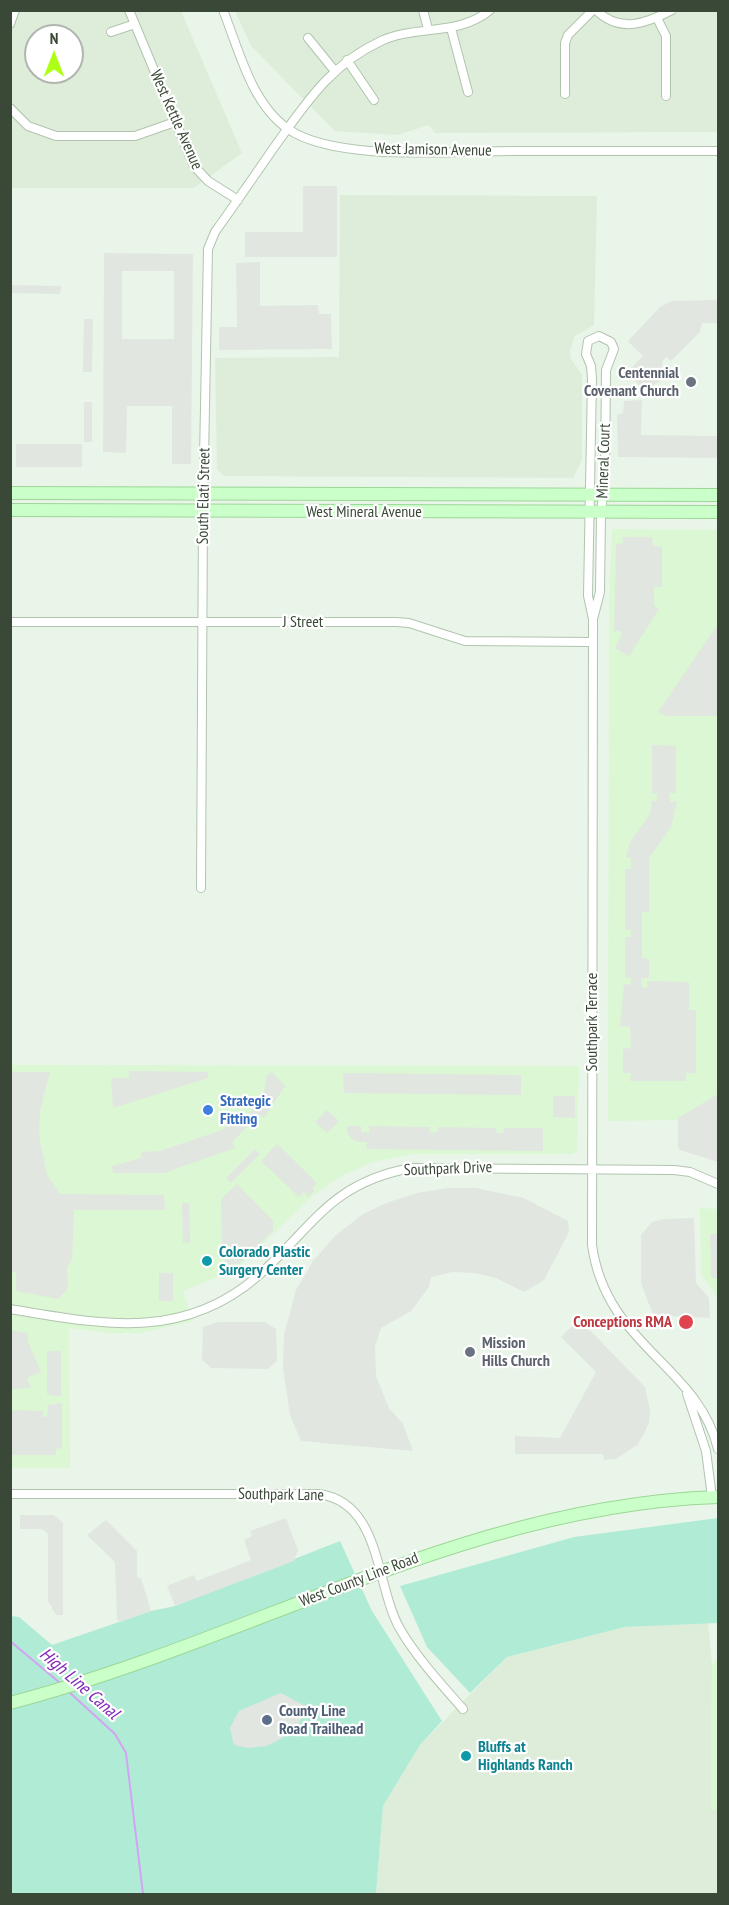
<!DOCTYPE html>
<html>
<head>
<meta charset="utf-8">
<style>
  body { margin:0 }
  #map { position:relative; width:729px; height:1905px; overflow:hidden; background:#eaf5e9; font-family:"PT Sans Narrow",sans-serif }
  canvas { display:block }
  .frame { position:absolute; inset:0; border:12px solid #3a4937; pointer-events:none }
  .north { position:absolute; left:24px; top:24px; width:60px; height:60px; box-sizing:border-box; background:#fff; border:2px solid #b0b6af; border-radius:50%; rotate:0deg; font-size:16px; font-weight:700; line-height:24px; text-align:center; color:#3a4937 }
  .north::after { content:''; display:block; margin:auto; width:21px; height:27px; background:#aeff16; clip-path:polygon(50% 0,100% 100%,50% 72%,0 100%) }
</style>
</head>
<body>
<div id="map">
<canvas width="729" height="1905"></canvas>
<div class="frame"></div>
<div class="north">N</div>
</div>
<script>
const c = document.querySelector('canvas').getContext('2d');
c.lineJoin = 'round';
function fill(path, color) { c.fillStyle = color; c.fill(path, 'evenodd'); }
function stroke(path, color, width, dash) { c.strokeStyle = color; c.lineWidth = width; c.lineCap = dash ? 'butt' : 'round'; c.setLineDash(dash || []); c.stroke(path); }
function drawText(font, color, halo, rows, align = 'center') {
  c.font = font + ' "PT Sans Narrow",sans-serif'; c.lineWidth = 4.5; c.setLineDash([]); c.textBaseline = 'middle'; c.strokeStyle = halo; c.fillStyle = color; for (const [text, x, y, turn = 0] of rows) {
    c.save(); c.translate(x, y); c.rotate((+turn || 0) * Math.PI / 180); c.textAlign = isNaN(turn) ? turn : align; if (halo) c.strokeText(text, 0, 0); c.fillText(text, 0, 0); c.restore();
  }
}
const residential = new Path2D(`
  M11,11h170l61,142 -48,35h-183zM36,36h36v36h-36z
  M235,11h483v121l-283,1 -6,-8 -32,10 -62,-4 -84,-85z
  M340,195l257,1 -3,129 -19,11 -5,14 1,9 11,16v85l-9,18 -349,-2 -7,-7 -2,-111 124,-1z
  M708,1623l4,41 -1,146h7v84h-342l7,-88 37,-61 87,-88 118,-30z`);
const commercial = new Path2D(`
  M612,529l106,1v573l-35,17 -75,1 1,-516z
  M11,1065l568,1 -2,84 -4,4h-160l-40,8 -32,14 -31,22 -68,66 -16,10 -43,17 10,30 -52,12h-32l-40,-5 1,140h-59z
  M700,1208l18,1v89l-17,-24z
  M718,1659v151h-7l1,-146z`);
const green = new Path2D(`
  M718,1518v105l-93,4 -118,30 -37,36 -43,-46 -27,-61 174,-49z
  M340,1541l32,70 70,110 -22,24 -37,61 -7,88h-365v-278l8,1 33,28 99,-34 24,-5z`);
const parking = new Path2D(`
  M303,186h34v71h-92v-25h58z
  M104,253l89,1 -2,210h-19v-58h-45l-1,47 -23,-1zM122,271h52v68h-52z
  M260,262v44l58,-1 1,9h12l1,35 -113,1v-23h18l-1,-64z
  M11,285l50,1 -1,8 -49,-1z
  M718,300v23h-16l-2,9 -29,29 -5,-4 -4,5v18l-18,10 -17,-18 16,-16 -15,-15 32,-34 12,-6z
  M84,319h9l-1,53h-9z
  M642,400l-1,35 77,1v22l-100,-1 -1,-42 6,-2 1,-12z
  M84,402h8v40h-8z
  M16,444h66v23h-66z
  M623,537h29l1,9 9,1v40h-8v19l5,3 -30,47 -14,-8 7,-14 -2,-3h-6l2,-87 7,-1z
  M718,624v92h-53l-7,-4z
  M652,745l24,1v47h-7l1,9 7,-1 -6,26 -22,31v54h-7v46l7,1v19h-8l1,9 5,1v-7l42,1v28h7v63h-10v8h-56l1,-8h-8v-24l8,-1 -1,-21 -10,-1 4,-41 7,-1v-6l-6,-1v-40h6v-7h-6v-61h6v-11l-5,-1 4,-15 20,-28 2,-13h5v-7l-5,-1z
  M129,1071l79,1v6l-95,30 -2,-30h18z
  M11,1072h39l-10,39 -1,25 8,39 13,19 104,1 1,15h-91l-2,50 -5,7 1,21 -10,11 -42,-8v-19h-5z
  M272,1072l13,14 -21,32 -5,-3 -27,27 3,6 -71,25h-51l-1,-7 29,-8v-6l19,-1 62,-21 19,-17 6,4 17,-25 3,-17z
  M343,1073l178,2v20l-177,-2z
  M718,1094v68l-38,-12 -2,-3v-29z
  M553,1096h22v22l-22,-1z
  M327,1110l12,11 -12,12 -12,-11z
  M347,1126h14v6l8,1v-7l61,1v5l7,1 1,-6 58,1 1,5h6l1,-5h39v23l-177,-2 1,-7h-10l-6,-4 -4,-6z
  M277,1144l40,39 -4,5 1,3 -6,6 -4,-5 -5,5 -38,-36z
  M255,1149l5,5 -29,29 -5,-5z
  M237,1184l36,37v10l-34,33 -10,1 -7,-7 -1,-59z
  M447,1188h29l48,10 44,23 1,11 -25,48 -20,12 -28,-14 -21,-5 -23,-1 -21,5 -2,10 -18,24 -30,17 -6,18 1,30 13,32 14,16 10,27 -112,-10 -11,-26 -7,-47 1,-33 12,-45 17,-29 22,-25 28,-22 23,-11 31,-10z
  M182,1203h7l1,39 -7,1z
  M694,1218l2,65 13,15 1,20 -57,-3 -12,-32v-48l11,-13 11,-3z
  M710,1234h8v44h-7z
  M159,1273h14v28h-14z
  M579,1319l66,68 5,23 -1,13 -6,12 -6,10 -21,14 -12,1 -1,-6h-88v-18l45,2 36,-66 -35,-35z
  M217,1322h48l11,7 1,32 -9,8 -57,-1 -9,-8 1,-33z
  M10,1330l18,3v9l13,30 -14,6 4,10 -20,1z
  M47,1351h14v46l-14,-3z
  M62,1403v45l-6,1v6h-45v-45l32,1v6h4l1,-12z
  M20,1515h34l9,8v92h-7l-8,-14v-67l-6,-5h-22z
  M286,1518l12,32 -4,11 -119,45 -8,-20 27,-11 3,6 54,-21 -7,-20 8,-4 -2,-5z
  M106,1520l31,31v26l4,1 10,33 -31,11 -3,-3 -2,-57 -28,-27z
  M281,1693l26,14 -12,24 -28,15 -19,2 -14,-3 -4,-17 9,-17z`);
const stream = new Path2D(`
  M10,1641l50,42
  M68,1691l47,43 11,19 17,141`);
const minor = new Path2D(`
  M129,10l65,156 14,15 30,19
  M223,10c16,40 28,93 65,119 48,33 166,22 225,22 68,0 137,0 205,0
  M423,10l5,19
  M596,10c24,24 51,13 76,0
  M657,18l9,18v60
  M10,24l5,-14
  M451,28l17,64
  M111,32l24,-8
  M308,38l26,32
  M347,60l27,40
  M565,94v-51l3,-8 25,-25
  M10,108l18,18 28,10h79l40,-14
  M593,619l7,-27 1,-80 4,-35 1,-107 8,-21 -3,-7 -12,-6 -11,5 -2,13 5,12 1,13 -4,217 5,23 -1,626c14,101 106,120 126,204
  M10,622h386l13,1 56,18 128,1
  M201,888l2,-377 5,-262 7,-17c20,-28 40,-57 60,-86 31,-43 56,-82 106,-105 34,-16 79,-5 109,-31
  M10,1309c90,15 172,33 248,-33 56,-50 72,-93 153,-108l263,2 16,2 28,12
  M687,1394l19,57 6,46
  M10,1494h309c63,9 56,91 81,135 17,29 41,55 63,80`);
const secondary = new Path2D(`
  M10,493l708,2
  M10,510l708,2
  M10,1703c239,-62 457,-198 708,-206`);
const markers = [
  [691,382,6,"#6b7280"],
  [208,1110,6,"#3f7fe0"],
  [207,1261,6,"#0f9aa8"],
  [686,1322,8,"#e0444e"],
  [470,1352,6,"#6b7280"],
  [267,1720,6,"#5c6f8a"],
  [466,1756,6,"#0f9aa8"]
];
const streetNames = [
  ["West Kettle Avenue",176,120,66],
  ["West Jamison Avenue",433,150,1],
  ["Mineral Court",604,461,-88],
  ["South Elati Street",204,496,-89],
  ["West Mineral Avenue",364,512],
  ["J Street",303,622],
  ["Southpark Terrace",592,1022,-90],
  ["Southpark Drive",448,1169,-2],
  ["Southpark Lane",281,1495,1],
  ["West County Line Road",359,1580,-21]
];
const worshipNames = [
  ["Centennial",679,373],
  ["Covenant Church",679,391],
  ["Mission",482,1343,"left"],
  ["Hills Church",482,1361,"left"]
];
const shopNames = [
  ["Strategic",220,1101],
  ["Fitting",220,1119]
];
const cultureNames = [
  ["Colorado Plastic",219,1252],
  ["Surgery Center",219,1270],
  ["Bluffs at",478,1747],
  ["Highlands Ranch",478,1765]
];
const healthNames = [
  ["Conceptions RMA",672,1322]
];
const serviceNames = [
  ["County Line",279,1711],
  ["Road Trailhead",279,1729]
];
const waterNames = [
  ["High Line Canal",79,1684,41]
];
fill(residential, '#ddedda');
fill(commercial, '#dbf7d3');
fill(green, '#b0ebd6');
fill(parking, '#e2e6e0');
stroke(stream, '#d4a3f4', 2);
stroke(minor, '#b1c4ae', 10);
stroke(secondary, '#9bd797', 14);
stroke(minor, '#fff', 8);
stroke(secondary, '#cbffc9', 12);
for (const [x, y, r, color] of markers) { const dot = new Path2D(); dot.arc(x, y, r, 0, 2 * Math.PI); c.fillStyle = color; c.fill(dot); stroke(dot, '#fff', 2); }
drawText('16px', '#3a4937', '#fff', streetNames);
drawText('bold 16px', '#5b616d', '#fff', worshipNames, 'right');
drawText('bold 16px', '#366cbe', '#fff', shopNames, 'left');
drawText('bold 16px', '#0d838f', '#fff', cultureNames, 'left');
drawText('bold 16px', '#be3a42', '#fff', healthNames, 'right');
drawText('bold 16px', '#4e5e75', '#fff', serviceNames, 'left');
drawText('italic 18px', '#842abb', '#fff', waterNames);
</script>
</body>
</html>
